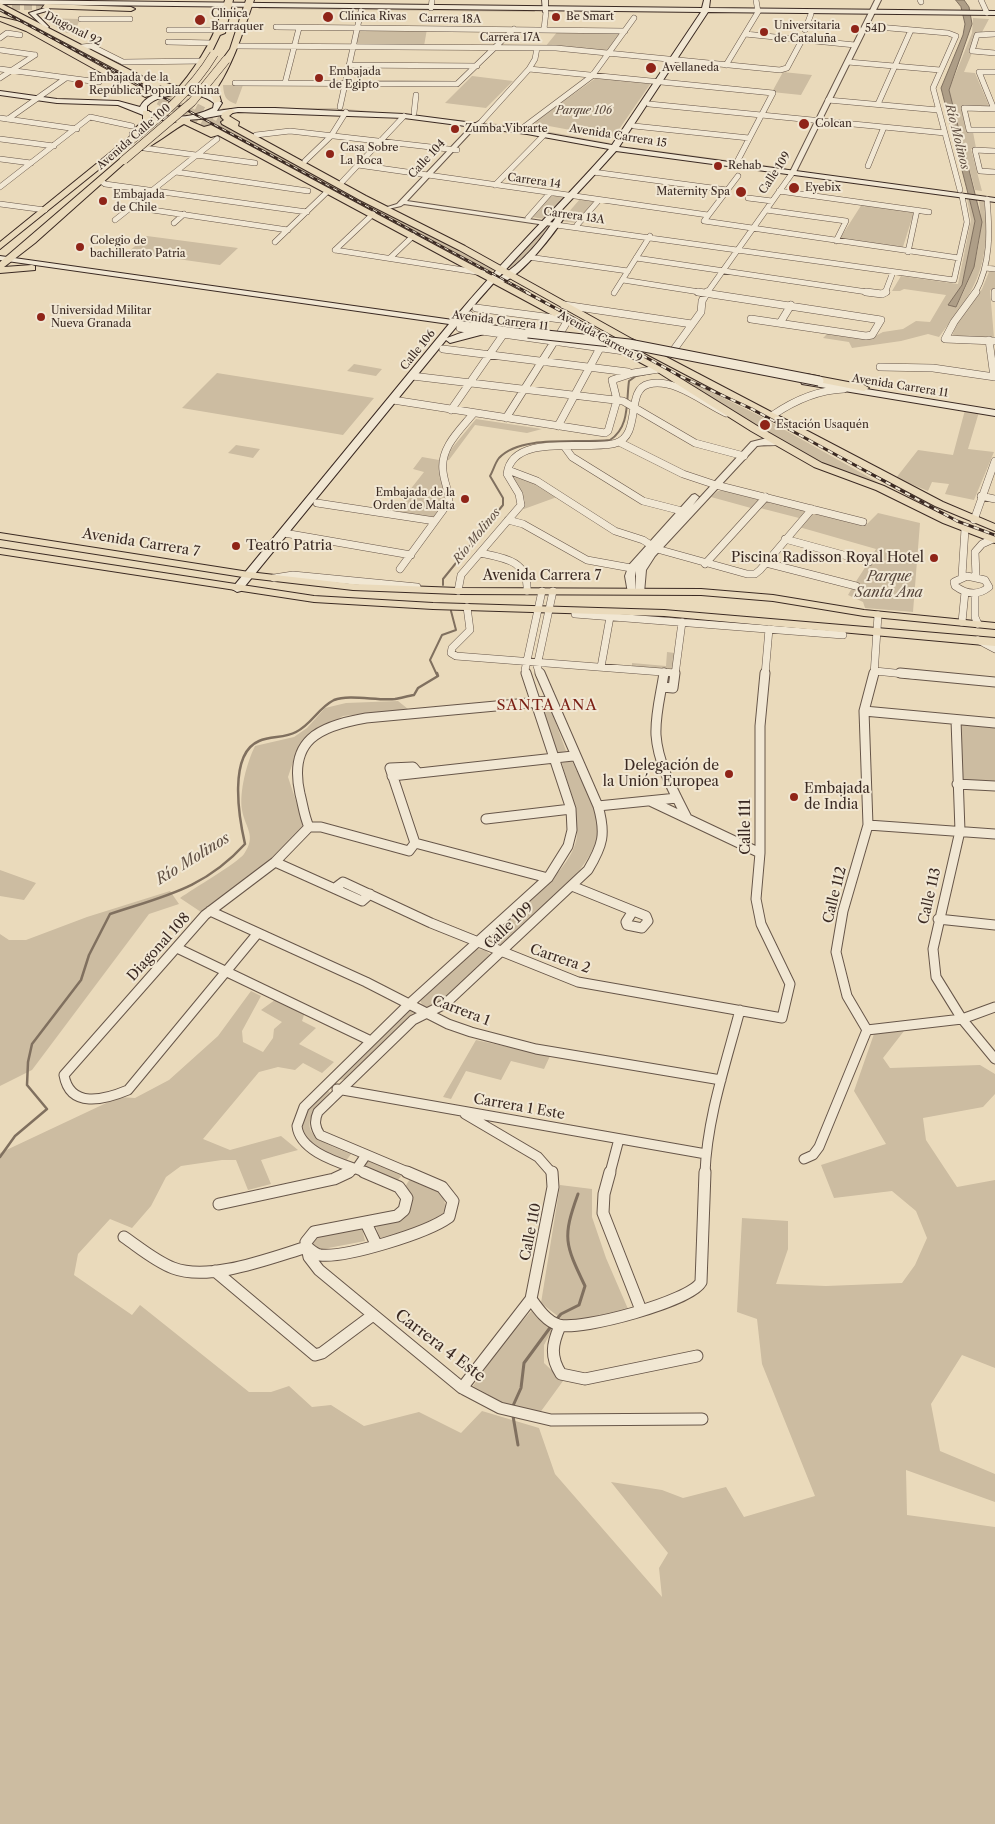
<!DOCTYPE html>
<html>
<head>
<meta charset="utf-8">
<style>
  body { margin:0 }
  canvas { display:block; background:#eadabb }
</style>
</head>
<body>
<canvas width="995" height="1824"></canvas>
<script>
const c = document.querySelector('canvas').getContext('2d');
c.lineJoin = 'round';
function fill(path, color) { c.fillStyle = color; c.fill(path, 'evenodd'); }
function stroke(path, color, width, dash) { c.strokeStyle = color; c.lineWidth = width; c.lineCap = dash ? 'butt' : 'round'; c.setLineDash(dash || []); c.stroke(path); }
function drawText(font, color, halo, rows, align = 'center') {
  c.font = font + ' "Libre Caslon Text",serif'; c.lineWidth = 4; c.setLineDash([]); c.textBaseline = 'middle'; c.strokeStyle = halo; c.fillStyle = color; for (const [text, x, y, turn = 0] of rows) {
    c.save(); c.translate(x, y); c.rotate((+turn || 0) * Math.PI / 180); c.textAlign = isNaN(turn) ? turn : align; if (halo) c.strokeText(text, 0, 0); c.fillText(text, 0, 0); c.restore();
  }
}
const green = new Path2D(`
  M0,7l469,247 25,16 -6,4 -488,-262z
  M259,8l275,1 1,3 -277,-3z
  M42,18l38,1 -5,12 -8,2z
  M973,18l16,1 -8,15 -5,1 -4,18 -8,19 11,1 15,35 -28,1 4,22 7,1 3,16 -5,1 11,42 -7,-1 -26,-100 23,-57z
  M359,28l68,1 -3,17 -68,-1z
  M558,31h63l-12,21 -64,-5z
  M783,72l29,3 -11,20 -29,-3z
  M472,76l41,5 -27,27 -41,-5z
  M596,78l55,5 -38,55 -80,-15z
  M223,85h20l-7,19c-11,-4 -12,-8 -13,-19z
  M223,108h113l135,13 -2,2c-84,-9 -165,-15 -250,-12z
  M491,123l43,6 76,14 -3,2 -106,-18z
  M630,147l156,21 1,1 -159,-20z
  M551,195l15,3 -21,21 -14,-2z
  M580,199l16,3 -20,21 -15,-2z
  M967,199h3l5,22 -13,65 -14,19 8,2c18,-33 29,-69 23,-106l5,1c5,28 2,61 -12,87 -9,17 -22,33 -33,48l-11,-3 -27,7 -49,7 -3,-6 -26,-4 5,-5 45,4 10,-5 20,-3 13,-8 14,1 16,-27 -42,-6 -4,2h-8l9,-15 57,8 13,-64z
  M862,204l52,8 -12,38 -63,-10z
  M544,225l8,1 -37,43 -9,-2z
  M147,236l91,12 -18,17 -92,-13z
  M995,271v19h-5l4,48 -42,-2 4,-11 26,-36 7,-17z
  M354,364l28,5 -6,7 -29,-5z
  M217,373l157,25 -31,37 -161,-27z
  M672,373l88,43 130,73 -64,-23 -99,-57z
  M965,410l14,2 -11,37 26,3 -20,48 -29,-6 4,-10 -17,-2 -4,9 -32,-13 22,-28 35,5z
  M476,419l66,10 -15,4 -52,-8 -26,35 -6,-1z
  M236,445l24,4 -7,9 -25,-5z
  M422,457l17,3 7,39 -14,20 -34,-5 10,-12 -6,-2 22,-28 -11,-3z
  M509,473c17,2 34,15 48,24l-33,12 -3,-1 4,-7z
  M727,490l32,8 -8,10 -40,-11 7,-6z
  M766,500l40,10 -7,8 -39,-10z
  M814,511l52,14 12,-12 42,10 -7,89 -48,-4 -2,-6 -15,-7 4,-7 8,-2 -5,-3 11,-17 9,-2 1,-2 -5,-4 5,-9 -77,-22z
  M667,652l8,1 -2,16 -41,-2v-4l34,3z
  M398,701l10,8 -65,7 -28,17 -20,23 -7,21 17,51 -36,34 -68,50 -21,-14c13,-9 57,-35 64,-44 13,-19 1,-26 -2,-44 -3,-18 5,-48 13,-64l39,-9 13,-9 18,-20 21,-5z
  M549,704l17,47 -9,2 -17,-48z
  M961,724l34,3v58l-32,-3z
  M572,761c8,18 24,45 26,64 4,40 -69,95 -96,121l-8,-1 -9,-7c26,-23 91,-68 92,-104 1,-24 -9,-48 -15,-71z
  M0,870l36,13 -12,17 -24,-4z
  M170,891l9,13 -30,10 -117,156 -32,16v-152l9,6h17l61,-23z
  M476,949l9,1 7,6 -56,51c-7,1 -14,1 -16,-7z
  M251,991l10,5 -19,35 1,11 20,10 10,-14 1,-9 8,-7 -21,-12 18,-13 26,15 -3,9 14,7 -17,16 35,18 -12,11 -19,-10 -8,7 -17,-3 -19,5 -56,67 27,11 51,-14 17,14 -37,10 10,24 -23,6 -12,-30h-14l-41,6 -15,11 -15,29 -19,22 -22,-9 -32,35 -4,21 58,40 8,-10 109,87h22l18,-6 23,21 19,-2 33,21 55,-14 42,21 21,-22 57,17 16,46 107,123 -3,-29 9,-15 -57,-71 51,8 21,8 43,-11 18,30 71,-21 -53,-132 -5,-45 -20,-7 5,-94 46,3v28l-12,35 50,2 76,-3 13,-18 12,-27 -11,-27 -24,-20 -58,7 -13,-33 65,-21 -32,-53 20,-57 30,-3 -21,27 7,10 90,-3 15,9v20l-12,13 -60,11 3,22 31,47 38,-7v188l-33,-13 -31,49 9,47 55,23v28l-89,-32 1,45 88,12v297h-995v-671l119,-56 16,1 34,-18 49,-44z
  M408,1009l6,3 -69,67 -10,2z
  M476,1040l74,16 -6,13 -33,-8 -10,19 -35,-9 -15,28 -8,-2z
  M326,1090l4,2c-37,38 -20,46 21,62l-5,7c-20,-9 -37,-13 -45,-34l7,-21z
  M368,1160l35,14 -6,7 -35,-14z
  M411,1177c9,4 22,7 28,14 3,3 6,9 6,14 0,23 -48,29 -65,33l-5,-14 34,-14c4,-10 3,-15 -4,-23z
  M560,1185l32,4v28l14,41 22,51 -42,13 -22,-1 -23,-18z
  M362,1228l3,13 -42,8 -8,-1 -3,-4 2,-5 5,-3z
  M534,1308l18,22 -8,15v18l19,18 -24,33 -36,-11 -30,-17 34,-48z`);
const water = new Path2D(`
  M956,0h8l5,7 3,17 -23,66 33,132 -8,45 -18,40 -8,-2 14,-20 13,-64 -34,-133 22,-53 2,-11 -4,-17z`);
const streamFar2 = new Path2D(`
  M443,585v-6l60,-74v-7l-13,-22c3,-5 5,-13 9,-18 22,-24 80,-14 111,-18 20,-13 16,-38 19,-59l7,-5 16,-3
  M437,675l-7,-15 12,-25 14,-5 -5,-19`);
const streamFar1 = new Path2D(`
  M0,1157l15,-21 32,-27 -20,-24 1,-23 4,-18 49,-64 8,-25 21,-41c54,-18 94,-25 135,-70 -6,-26 -17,-90 14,-103 12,-5 26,-3 37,-9 16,-8 22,-24 38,-32 15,-6 44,1 61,-1 6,-1 13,-3 19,-4l4,-7 20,-12 -1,-3`);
const stream = new Path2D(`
  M555,1321l6,-7 18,-9 6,-19c-20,-42 -23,-48 -7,-92
  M512,1408l9,-20 3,-25 28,-38
  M513,1416l5,29`);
const primaryTunnel = new Path2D(`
  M0,6h45
  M164,91l61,31
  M148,95l60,32`);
const minorFar3 = new Path2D(`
  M920,0l1,2
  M981,0l6,13
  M431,8l1,-8
  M81,19h49
  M866,26l82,7 8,3 -23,52 27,102
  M276,27l349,4
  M544,29l2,-17
  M169,30h50
  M805,30l6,-16
  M745,34l110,11
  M995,34l-18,1 -5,16 23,2
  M0,38l7,-5 13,2
  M168,42l44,1
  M235,46l321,2 224,22 7,-2 15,-28
  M82,47l9,-1 32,16 81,-1
  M0,50l35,5
  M848,62l92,8
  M349,65l128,1
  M726,65l32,-53 -2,-12
  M0,69l99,13
  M529,69l244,24 -35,67
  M0,78l35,-23
  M235,83l222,1 57,-55
  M285,83l14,-55
  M828,100l110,10
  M649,104l296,29
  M878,104l33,-74
  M340,107l21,-96
  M994,109l-15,-37h16
  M995,109l-31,-1 5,22h26
  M414,113l2,-18
  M0,118l77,11
  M8,119l58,-41
  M482,121l47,-52 6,-10 2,-11
  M634,126l115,12
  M524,127l68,-51 42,-58
  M256,135l34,-4 167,19
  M0,139l54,7
  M144,148l111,15
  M995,151l-20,-1 5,21 15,1
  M0,159l31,4
  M305,161l26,-25 15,-24
  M358,165l350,50
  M868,166l16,-39
  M176,172l132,19
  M593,172l134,18
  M738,176l-34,45 255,37
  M101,181l4,3 202,28
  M342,182l62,-66
  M495,185l49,-50
  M0,187l90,-70 42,9
  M779,191l150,21
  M748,198l24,3
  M0,204l45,6
  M132,207l156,23
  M766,210l80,11 -10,20
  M528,218l22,-25
  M115,220l102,-81
  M174,223l10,-9
  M556,225l398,55 13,-58 -5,-26
  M577,225l22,-25
  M275,242l53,-51
  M335,250l148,23
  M335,250l38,-36
  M908,252l9,-42
  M528,257l100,14
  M390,258l23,-22
  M636,258l238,35
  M985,268l10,1
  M623,280l83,13
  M614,293l36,-57
  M707,293l86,-121
  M885,293l8,-21
  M975,293c16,-29 15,-62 12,-94`);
const minorFar2 = new Path2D(`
  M698,292l183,28 -9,15 -6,1 -115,-17
  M866,292l16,2 4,-2
  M976,292l-22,30 -9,17 50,2
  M995,292v6
  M564,305l128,19
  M476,308l92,12 -9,15
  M470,315l5,7 13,4
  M780,323l11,-18
  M460,328l164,23
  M989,340l5,37
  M675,348l26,-36 1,-11 5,-9
  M443,349l185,23
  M880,367l53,1 62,9
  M412,376l211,25 72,42 49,13
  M393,400l212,33 3,-2 9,-31 -5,-20 21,-7 26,-4
  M451,410l52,-75
  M773,415c22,-15 44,-25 71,-26
  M506,418l48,-76
  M558,426l42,-78
  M619,442l64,32 33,11 147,37
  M564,446l8,11 71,44 39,10
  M508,470l29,11 78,50 28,9 14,9 90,25h8l5,-4 52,-61
  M981,496l14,3
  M317,503l118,18
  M508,520l15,4 64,36 44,8
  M974,520l21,-59
  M284,533l127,22
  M785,539l84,23
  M480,553c25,5 49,8 47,38
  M766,563l90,23
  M705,564l61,-67
  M400,569l49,-67c0,-11 -5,-20 -6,-31 -3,-23 16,-40 30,-57
  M962,576l3,-47
  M967,576l18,4 4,7c-11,9 -23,7 -34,-1l-1,-4z
  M976,576l-1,-24 7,-8 11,-5
  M274,578l19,-3 124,12
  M458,591l3,-16 60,-70 -2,-11 -12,-20c5,-43 83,-22 109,-31 26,-8 9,-54 33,-59 26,-6 55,19 77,29
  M975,594v23l3,7
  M467,607l3,23 -18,18 -1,5 5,3 219,17
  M575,614l268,21
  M962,622l3,-30
  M978,640l17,9
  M601,667l9,-50
  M875,671l39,4
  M527,675l-2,-5 17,-79
  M540,675l-3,-9 16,-75
  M664,675v-3
  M675,675l7,-53
  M765,675l4,-46
  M874,675l4,-60`);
const minorFar1 = new Path2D(`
  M664,673c-3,21 -9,41 -8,62 2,29 18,57 31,83
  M900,673l95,9
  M662,687l11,1 2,-15
  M864,711l131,12
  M956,720l4,111 -27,118 3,28 26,42 33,40
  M392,776l181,-20
  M957,784l38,2
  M650,801l110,52
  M598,806l79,-8
  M486,819l85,-10
  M868,825l127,9
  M309,827c-5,-11 -6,-22 -9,-33 -12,-54 19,-68 66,-76l184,-17
  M309,827h12l88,24 6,-8
  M415,843l133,35
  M415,843l-25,-75 23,-1 5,6
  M275,862l87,39 8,-7
  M572,886l74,30 2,5 -6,7 -15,-3 -1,-3 7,-11
  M335,888l8,-6 88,41 147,59 204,36 8,-34 -29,-60 -5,-25 4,-46v-127l5,-53
  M210,911l156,71 82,42 23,8 65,17 185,31
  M938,919l57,6
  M257,934l-129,156c-24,10 -58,19 -64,-15l141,-160 70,-53 34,-35
  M177,948l194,93
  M867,1030l-20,-34 -11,-44 7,-41 25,-86 -4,-114 10,-38
  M867,1030l95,-11 33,-12
  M337,1089l369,65
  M465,1114l73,43 14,16
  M804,1159l9,-4 6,-8 48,-117
  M346,1173l11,-5 9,-13
  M367,1173c-22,-9 -67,-19 -70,-47l7,-19 105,-103 139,-126 20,-32 4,-16 -1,-21 -45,-136
  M410,1173l-90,-38c-5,-8 -6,-14 -2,-23l95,-92 32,-16 143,-134c15,-25 18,-36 10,-64l-58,-133
  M610,1173l9,-34
  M705,1173c2,-55 21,-110 35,-163`);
const minor = new Path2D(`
  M364,1172l35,15 8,11 -3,12 -7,6 -83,16 -8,10 3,15 10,13 143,118 38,20 51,12 151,-1
  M610,1172l-6,22 -1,19 38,97
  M219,1204l115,-25 15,-7
  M366,1223l10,21
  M124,1237c16,11 31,24 49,31 37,14 97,-10 134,-21
  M307,1247c4,3 8,7 13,8 26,3 107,-22 129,-38l4,-16 -11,-14 -35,-15
  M215,1271l100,84 7,-2 51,-38
  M531,1299c7,10 16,23 28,26 22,6 132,-24 142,-43l4,-110
  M560,1326c-8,18 -10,31 1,48l24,5 112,-23
  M462,1388l69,-89 22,-112 -1,-15`);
const tertiary = new Path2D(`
  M542,0h6v13l-5,-1z
  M875,0h6l-85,172 -5,1 -1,-1z
  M482,119l2,1v2l-9,6 -68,73 149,22 4,2 -1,2 -155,-23 -3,2 -17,4v-2l13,-4 74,-78z
  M767,438l16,3 1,2c-5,4 -19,1 -27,3l-102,110 -9,14 -2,23 -3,1 -5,-3v-20l-1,5 1,15 -5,3 -3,-1 -3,-17 4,-11 63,-70 3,-1 4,3 -6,8 58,-63z`);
const secondary = new Path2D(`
  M0,0l702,8 2,-8h6l-1,8 286,3v4l-287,-3 -89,135 376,51v4l-379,-51c-51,58 -106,110 -155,170l67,9 4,3 -1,2 -74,-9 -10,12c12,-4 31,-13 41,-5l-38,10 -4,-3 -205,251 -4,1 -5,-3 1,-2 216,-263 -449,-64v-4l453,64c49,-60 105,-113 156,-171l-82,-15 -123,-16 -166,-6 -38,7 -29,2 -18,-2 -35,-14 -61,-2 -57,-8v-4l57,8 61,2 22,6c11,-23 66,-21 82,-4l-5,8 21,-3h37l129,6 123,16 85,15 89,-133 -701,-8zM180,94c13,1 24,1 34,9l-1,5c-21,10 -44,12 -66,3v-5c9,-9 21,-10 33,-12z
  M48,7l2,3 -14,4 13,13 -3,2 -17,-16z
  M560,211l7,2c-9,16 -51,72 -70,70v-4c26,-16 47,-42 63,-68z
  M805,379l190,31v6l-193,-32 -1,-2z`);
const primary = new Path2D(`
  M225,0h8l-8,33 -5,2 -14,29 -21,25 5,3 -4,2h-10v-3l-17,-6 9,6 -7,2 -161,-85v-5l2,1 151,78 4,-2 22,7c22,-26 38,-54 46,-87z
  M246,0h8c-11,31 -19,60 -37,88l4,13 -7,2 -5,-15 16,-26 -3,-2 8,-11z
  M45,4l86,3 4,2 -4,2 -89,-3z
  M0,17l21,5 131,73 -7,2 -119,-66 -26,-10z
  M231,109l4,2 -6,5 10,6 -1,4 128,70 99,50 167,93 311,163 52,22v7l-60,-25 -309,-163 -167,-93 -99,-50 -138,-76 -1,-2 3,-2 -3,-3 1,-4z
  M143,111h6l2,11 -15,15h-6v-4l13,-12z
  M173,117l17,1v3l14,6 7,-2 451,242 97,60 63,36 62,23 67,33 44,17v7l-52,-20 -67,-33 -62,-23 -63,-36 -95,-60 -438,-236 -7,2 -27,-13c-10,5 -36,26 -43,26v-4l24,-19 12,-5 -4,-1z
  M111,152l7,2 -118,95v-7z
  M121,158l7,2 -93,83 -31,24 28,-2 3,1v4l-35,3v-11z
  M806,374l58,11 5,3 -5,3 -61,-12 -2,-2z
  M0,533l249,39 104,12 105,4 243,1 72,6 91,15 131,13v6l-131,-13 -91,-15 -72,-6 -243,-1 -105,-4 -104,-12 -249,-39z
  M0,548l314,48 119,7 231,7 331,28v8l-331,-30 -231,-7 -119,-7 -314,-48z`);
const railFar1 = new Path2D(`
  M0,10l529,283`);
const rail = new Path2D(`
  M526,292l156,85 70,32 205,112 38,14`);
const secondaryBridge = new Path2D(`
  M528,333l101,11 190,37`);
const primaryBridge = new Path2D(`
  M114,154c37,-30 75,-58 100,-100
  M124,160l68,-58 34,-42`);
const markers = [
  [328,17,6,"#8f2418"],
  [556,17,5,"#8f2418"],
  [200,20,6,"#8f2418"],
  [855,29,5,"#8f2418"],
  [764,32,5,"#8f2418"],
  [651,68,6,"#8f2418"],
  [319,78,5,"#8f2418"],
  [79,84,5,"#8f2418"],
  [804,124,6,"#8f2418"],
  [455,129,5,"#8f2418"],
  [330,154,5,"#8f2418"],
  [718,166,5,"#8f2418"],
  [794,188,6,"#8f2418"],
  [741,192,6,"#8f2418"],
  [103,201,5,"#8f2418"],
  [80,247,5,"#8f2418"],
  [41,317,5,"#8f2418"],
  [765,425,6,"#8f2418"],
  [465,499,5,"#8f2418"],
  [236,546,5,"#8f2418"],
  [934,558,5,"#8f2418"],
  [729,774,5,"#8f2418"],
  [794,797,5,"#8f2418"]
];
const farPoinames = [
  ["Clinica",211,14],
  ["Barraquer",211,27],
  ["Clínica Rivas",339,17],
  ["Be Smart",566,17],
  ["Universitaria",774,26],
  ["de Cataluña",774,39],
  ["54D",865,29],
  ["Avellaneda",662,68],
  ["Embajada",329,72],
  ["de Egipto",329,85],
  ["Embajada de la",89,78],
  ["República Popular China",89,91],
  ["Colcan",815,124],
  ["Zumba Vibrarte",465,129],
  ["Casa Sobre",340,148],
  ["La Roca",340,161],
  ["Rehab",728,166],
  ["Eyebix",805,188],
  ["Maternity Spa",730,192,"right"],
  ["Embajada",113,195],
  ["de Chile",113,208],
  ["Colegio de",90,241],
  ["bachillerato Patria",90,254],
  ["Universidad Militar",51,311],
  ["Nueva Granada",51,324],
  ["Estación Usaquén",776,425],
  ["Embajada de la",455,493,"right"],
  ["Orden de Malta",455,506,"right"]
];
const farStreetnames = [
  ["Carrera 18A",450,19,1],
  ["Diagonal 92",73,29,27],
  ["Carrera 17A",510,38],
  ["Avenida Carrera 15",618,136,9],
  ["Avenida Calle 100",134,137,-41],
  ["Calle 104",427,159,-47],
  ["Calle 109",775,173,-57],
  ["Carrera 14",534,181,8],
  ["Carrera 13A",574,216,8],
  ["Avenida Carrera 11",500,321,7],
  ["Avenida Carrera 9",600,337,29],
  ["Calle 106",418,350,-51],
  ["Avenida Carrera 11",900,386,9]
];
const farParknames = [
  ["Parque 106",584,111]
];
const farWaternames = [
  ["Río Molinos",957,137,76],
  ["Río Molinos",477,536,-51]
];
const streetNames = [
  ["Avenida Carrera 7",141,543,9],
  ["Avenida Carrera 7",542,576],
  ["Calle 111",746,827,-90],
  ["Calle 112",835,895,-76],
  ["Calle 113",930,896,-77],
  ["Calle 109",509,926,-43],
  ["Diagonal 108",159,947,-48],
  ["Carrera 2",560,959,19],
  ["Carrera 1",461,1011,21],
  ["Carrera 1 Este",519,1107,10],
  ["Calle 110",531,1232,-79]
];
const poiNames = [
  ["Teatro Patria",246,546],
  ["Piscina Radisson Royal Hotel",924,558,"right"],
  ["Delegación de",719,766,"right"],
  ["la Unión Europea",719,782,"right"],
  ["Embajada",804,789],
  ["de India",804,805]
];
const parkNames = [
  ["Parque",889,577],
  ["Santa Ana",889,593]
];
const neighbourhoodNames = [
  ["SANTA ANA",547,706]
];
const waterNames = [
  ["Río Molinos",193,859,-32]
];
const nearStreetnames = [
  ["Carrera 4 Este",440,1346,37]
];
fill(green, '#ccbca1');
fill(water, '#ae9e87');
stroke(water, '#80705f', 1);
stroke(streamFar2, '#80705f', 2);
stroke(streamFar1, '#80705f', 2.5);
stroke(stream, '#80705f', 3);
stroke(primaryTunnel, '#c7b79d', 8, [8, 4]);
stroke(minorFar3, '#675649', 6);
stroke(minorFar2, '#675649', 8);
stroke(minorFar1, '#675649', 11);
stroke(minor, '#675649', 13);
stroke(tertiary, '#675649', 2);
stroke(secondary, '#3b2a23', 2);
stroke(primary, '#3b2a23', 2);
stroke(minorFar3, '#f1e7d3', 5);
stroke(minorFar2, '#f1e7d3', 7);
stroke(minorFar1, '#f1e7d3', 9);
stroke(minor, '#f1e7d3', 11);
fill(tertiary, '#f1e7d3');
fill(secondary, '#f1e7d3');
fill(primary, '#eadabb');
stroke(railFar1, '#3b2a23', 2.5);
stroke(rail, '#3b2a23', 3);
stroke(railFar1, '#f1e7d3', 1, [4.5]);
stroke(rail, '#f1e7d3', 2, [5.5]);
stroke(secondaryBridge, '#3b2a23', 11, []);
stroke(primaryBridge, '#3b2a23', 9, []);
stroke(secondaryBridge, '#f1e7d3', 9);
stroke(primaryBridge, '#eadabb', 8);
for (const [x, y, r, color] of markers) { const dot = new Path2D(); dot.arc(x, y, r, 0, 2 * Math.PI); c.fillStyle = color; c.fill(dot); stroke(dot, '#f1e7d3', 2); }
drawText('11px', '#3b2a23', '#f1e7d3', farPoinames, 'left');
drawText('11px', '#3b2a23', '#f1e7d3', farStreetnames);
drawText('italic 11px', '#58473c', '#f1e7d3', farParknames);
drawText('italic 12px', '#5e4d41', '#f1e7d3', farWaternames);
drawText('14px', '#3b2a23', '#f1e7d3', streetNames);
drawText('14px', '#3b2a23', '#f1e7d3', poiNames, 'left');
drawText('italic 14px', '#58473c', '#f1e7d3', parkNames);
c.letterSpacing = '1px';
drawText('15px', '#7a1f14', '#f1e7d3', neighbourhoodNames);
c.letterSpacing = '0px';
drawText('italic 15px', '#5e4d41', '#f1e7d3', waterNames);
drawText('16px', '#3b2a23', '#f1e7d3', nearStreetnames);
</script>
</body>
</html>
